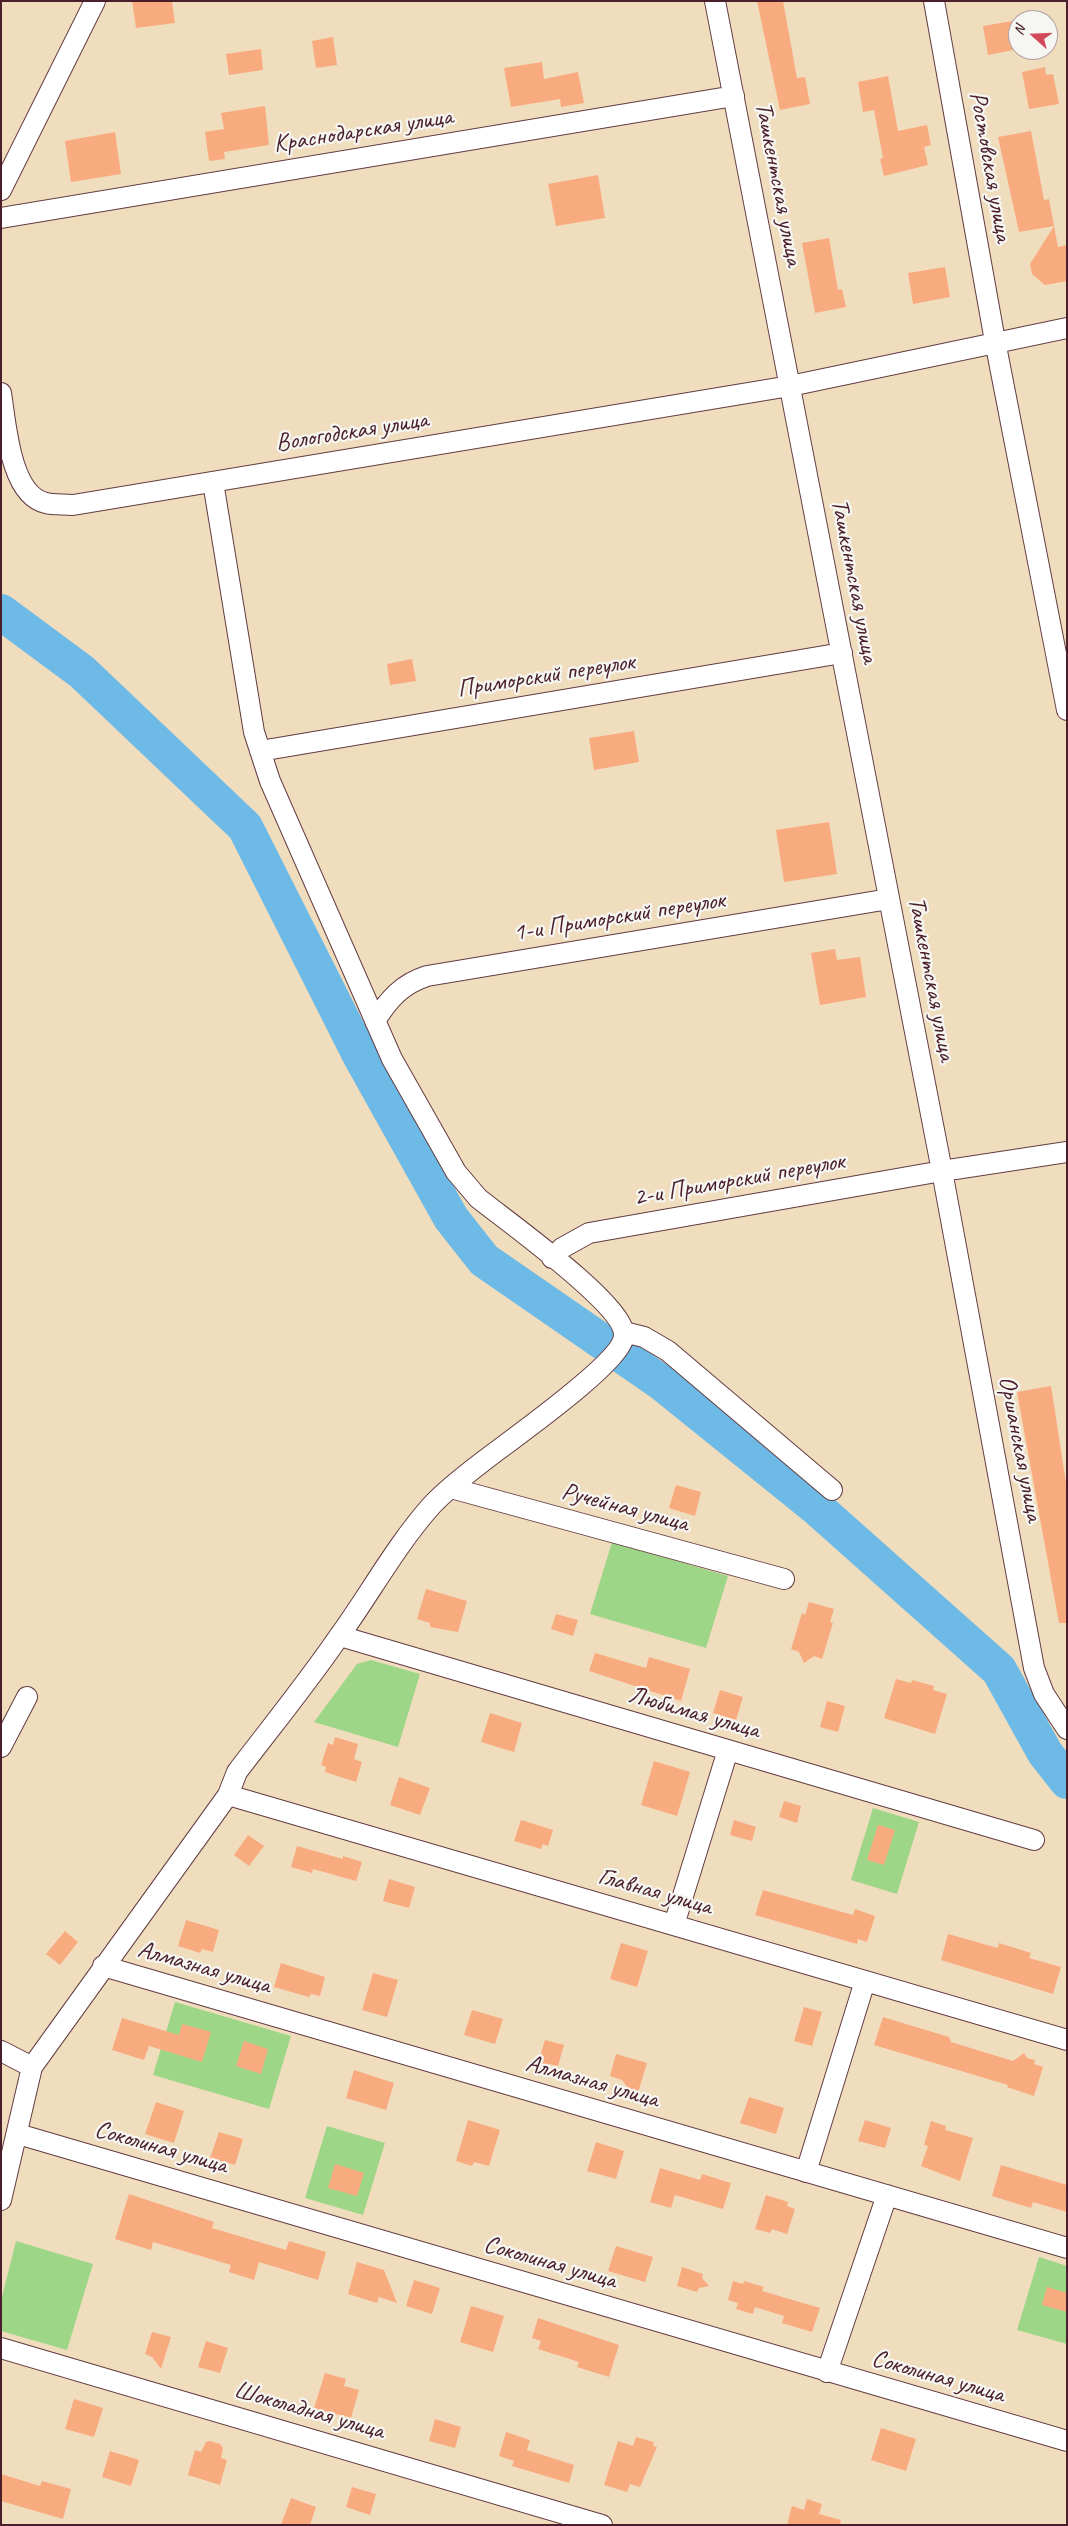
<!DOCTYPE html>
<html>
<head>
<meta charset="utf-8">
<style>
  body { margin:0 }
  #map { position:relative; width:1068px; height:2526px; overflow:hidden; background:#f0ddbe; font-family:Caveat,sans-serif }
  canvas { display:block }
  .frame { position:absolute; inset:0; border:2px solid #4a1f2b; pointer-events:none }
  .north { position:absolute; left:1008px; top:10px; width:50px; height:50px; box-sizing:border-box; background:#f6f6f2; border:1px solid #b1a0a2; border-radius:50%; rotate:290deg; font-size:14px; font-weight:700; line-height:20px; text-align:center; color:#4a1f2b }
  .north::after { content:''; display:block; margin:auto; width:18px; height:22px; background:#d1495b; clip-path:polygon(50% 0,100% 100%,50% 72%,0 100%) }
</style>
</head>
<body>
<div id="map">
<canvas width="1068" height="2526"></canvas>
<div class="frame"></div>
<div class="north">N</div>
</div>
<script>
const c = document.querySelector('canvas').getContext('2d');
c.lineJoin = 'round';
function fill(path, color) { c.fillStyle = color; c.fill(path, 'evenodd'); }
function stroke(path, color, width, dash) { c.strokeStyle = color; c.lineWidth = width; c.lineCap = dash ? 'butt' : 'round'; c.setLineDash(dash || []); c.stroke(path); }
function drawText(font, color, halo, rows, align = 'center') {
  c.font = font + ' Caveat,sans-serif'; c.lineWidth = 4.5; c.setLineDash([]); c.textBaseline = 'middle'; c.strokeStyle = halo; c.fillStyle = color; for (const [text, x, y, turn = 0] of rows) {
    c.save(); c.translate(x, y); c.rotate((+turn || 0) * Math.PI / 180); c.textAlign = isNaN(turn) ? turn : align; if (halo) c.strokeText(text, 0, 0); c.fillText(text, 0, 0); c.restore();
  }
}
const green = new Path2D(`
  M612,1542l116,34 -22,72 -116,-34z
  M371,1660l49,14 -22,73 -84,-25 43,-58z
  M873,1808l46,14 -22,72 -46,-14z
  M175,2002l116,34 -22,73 -116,-34z
  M327,2126l58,17 -22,72 -58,-17z
  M16,2241l77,23 -26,86 -66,-19v-30z
  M1039,2257l28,9v78l-50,-14z`);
const river = new Path2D(`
  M1,612l81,60 163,155 115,228 91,163 33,42 178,123 155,125 182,162 46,83 22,28`);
const building = new Path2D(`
  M132,1h40l3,22 -39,5z
  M757,1h26l14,77 8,-1 5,27 -30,6z
  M1018,20v29l-30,6 -5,-29z
  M333,37l4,28 -21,3 -4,-27z
  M261,49l2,21 -34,5 -3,-21z
  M542,62l2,17 34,-7 6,31 -23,4 -1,-8 -49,8 -7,-39z
  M1045,67l1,8 7,-1 6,30 -30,5 -7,-37z
  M888,76l10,55 29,-6 4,20 -7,2 4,18 -44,11 -4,-17 3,-1 -9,-48 -11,2 -5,-30z
  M265,106l4,39 -45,7 1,7 -16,2 -4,-29 19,-3 -3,-16z
  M1031,131l13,69 5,-1 9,48 9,-2v36l-22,4 -13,-11 -2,-10 24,-38 -35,6 -21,-95z
  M115,132l6,42 -50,8 -6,-41z
  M598,175l7,43 -49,8 -8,-42z
  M829,238l9,52 4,-1 4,18 -31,6 -13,-70z
  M945,267l5,30 -37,7 -5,-31z
  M412,659l4,22 -26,4 -3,-21z
  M634,731l5,31 -45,8 -5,-32z
  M829,822l8,52 -53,8 -8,-52z
  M835,949l2,11 23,-3 6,40 -46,8 -9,-52z
  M1051,1386l16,103v134h-8l-42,-231z
  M676,1485l25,7 -6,24 -26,-8z
  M426,1589l41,12 -9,31 -28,-5v-4l-13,-4z
  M809,1602l25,7 -4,13 3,1 -11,36 -8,-3 -10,7 -5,-11 -8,-3 11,-36 3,2z
  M556,1614l22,6 -5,16 -22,-7z
  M595,1653l51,15 3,-11 41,12 -9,32 -92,-30z
  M896,1679l15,4 1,-3 22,6 -1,4 14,4 -12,40 -51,-16z
  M720,1690l23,7 -7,23 -23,-7z
  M827,1701l18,5 -7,26 -18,-5z
  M490,1713l32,10 -8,29 -33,-10z
  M335,1737l23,7 -4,15 8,3 -6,20 -31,-10 1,-5 -5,-2 7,-22 5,2z
  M654,1761l36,11 -13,44 -36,-11z
  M399,1777l31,11 -10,27 -30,-10z
  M784,1801l17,5 -4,17 -18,-6z
  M521,1820l32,10 -5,16 -5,-2 -2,5 -27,-8z
  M734,1820l22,7 -4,14 -22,-6z
  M878,1825l17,5 -11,35 -17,-5z
  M248,1835l16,11 -15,20 -15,-11z
  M297,1846l46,13v-3l19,6 -6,19 -43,-12 -1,4 -21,-6z
  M389,1879l26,8 -6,21 -26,-7z
  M763,1890l90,25 2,-6 20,7 -8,26 -9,-3 -1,5 -102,-29z
  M186,1920l33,10 -6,22 -11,-3 -2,4 -22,-7z
  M65,1931l13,11 -18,23 -14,-11z
  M948,1934l50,14 1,-5 32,10 -2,5 32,9 -8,27 -112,-34z
  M621,1943l27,8 -11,36 -27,-8z
  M281,1963l44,14 -5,19 -9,-2 -2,3 -35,-10z
  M373,1973l25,7 -11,37 -25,-7z
  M804,2007l18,5 -10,34 -18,-5z
  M472,2010l31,9 -8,25 -31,-9z
  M883,2017l66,20 2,5 62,19 11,-8 3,5 8,2 -1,4 9,3 -9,29 -27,-9 1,-2 -134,-40z
  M122,2018l57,17 3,-11 29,8 -9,30 -53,-16 -5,14 -32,-10z
  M545,2040l19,5 -6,21 -9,-2 -14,9z
  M244,2041l24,8 -7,25 -25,-8z
  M616,2054l31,9 -11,36 -14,-19 -12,-4z
  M354,2070l40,13 -8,27 -40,-12z
  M749,2097l35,11 -8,26 -36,-11z
  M156,2102l28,9 -10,32 -29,-9z
  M468,2120l32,10 -11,36 -15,-4 -2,4 -16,-5z
  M865,2120l26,8 -6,20 -27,-7z
  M931,2121l15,5 -1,4 28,8 -13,43 -39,-15 7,-20 -4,-1z
  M219,2132l24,7 -8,26 -25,-7z
  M596,2142l28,9 -8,28 -29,-8z
  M335,2164l29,9 -7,23 -29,-8z
  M1001,2165l66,20v27l-34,-10 -2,6 -39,-12z
  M660,2168l40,12 2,-6 29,9 -8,26 -48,-14 -4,13 -21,-6z
  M129,2194l85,28 -2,6 74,22 3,-9 37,11 -8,28 -59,-18 -5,18 -25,-8 2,-7 -78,-23 -2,8 -36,-11z
  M766,2195l22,7 -1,4 8,3 -8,25 -15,-5 -2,4 -15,-4z
  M616,2246l37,11 -8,25 -37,-11z
  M357,2262l27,8 13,33 -18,-6 -2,6 -29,-9z
  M682,2267l21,7 -1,4 7,8 -10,2 -2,4 -20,-6z
  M414,2280l26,8 -8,26 -26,-8z
  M733,2281l10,3 1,-3 20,6 -2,4 58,17 -8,24 -30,-9 2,-7 -29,-9 -2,7 -17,-5 2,-6 -10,-3z
  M1047,2287l20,6v19l-25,-7z
  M471,2306l33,10 -11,36 -33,-10z
  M538,2318l81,27 -10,32 -32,-10 2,-5 -41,-13 3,-8 -9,-3z
  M152,2332l19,5 -10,32 -9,-12 -7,-3z
  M206,2341l22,7 -8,25 -22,-6z
  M325,2373l21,6 -2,7 15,4 -8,28 -37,-10z
  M74,2399l29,9 -9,29 -29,-8z
  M435,2419l26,8 -6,21 -26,-7z
  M881,2428l35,11 -10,32 -35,-11z
  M506,2432l24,8 -3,10 47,15 -5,18 -57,-17 2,-5 -15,-5z
  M636,2437l18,5 -1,4 4,1 -17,40 -10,-3 -3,8 -23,-7 14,-44 15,5z
  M210,2441l10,3 3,4 -2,10 6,2 -7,25 -32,-10 7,-25 6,2 5,-10z
  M110,2451l29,9 -8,26 -29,-9z
  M1,2474l39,12 2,-5 29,8 -8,30 -62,-18z
  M352,2487l24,7 -6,21 -24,-8z
  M291,2498l25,9 -6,18h-29z
  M807,2499l15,5 -3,10 22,6 -1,5h-53l5,-19 12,4z`);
const minor = new Path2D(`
  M715,1l227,1170 92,497 10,26 23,35
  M934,1l61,340 72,369
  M1,190l94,-189
  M1,218l733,-122
  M1,393c5,31 9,102 45,110 8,2 18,1 27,2l717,-119 277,-58
  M260,751l582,-98
  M375,1021c14,-22 27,-37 52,-45l462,-77
  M552,1258l10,-10 27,-15 353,-62 125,-19
  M624,1332l20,5 24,14 164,139
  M451,1488l333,91
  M340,1636l694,204
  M1,1747l26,-50
  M228,1795l839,245
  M674,1925l54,-175
  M103,1966l964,282
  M1,2051l31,16
  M18,2134l1049,307
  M806,2172l59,-191
  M1,2200l31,-133 196,-272 9,-23c35,-46 71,-90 103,-137 31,-43 57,-91 92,-130 15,-16 32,-29 49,-42 25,-20 143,-101 143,-128 0,-31 -119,-115 -146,-137l-22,-26 -64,-113 -122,-278 -16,-49 -41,-250
  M1,2348l601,177
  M827,2372l60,-177`);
const streetNames = [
  ["Краснодарская улица",363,131,-9],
  ["Ростовская улица",990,167,80],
  ["Ташкентская улица",778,184,79],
  ["Вологодская улица",352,432,-9],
  ["Ташкентская улица",854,581,79],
  ["Приморский переулок",546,676,-9],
  ["1-и Приморский переулок",619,917,-9],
  ["Ташкентская улица",931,979,79],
  ["2-и Приморский переулок",739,1180,-10],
  ["Оршанская улица",1020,1449,79],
  ["Ручейная улица",625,1508,15],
  ["Любимая улица",694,1713,16],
  ["Главная улица",655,1892,16],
  ["Алмазная улица",204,1968,16],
  ["Алмазная улица",592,2082,16],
  ["Соколиная улица",161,2148,16],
  ["Соколиная улица",550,2263,16],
  ["Соколиная улица",938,2377,16],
  ["Шоколадная улица",309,2411,16]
];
fill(green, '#9ed688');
stroke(river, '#6dbae7', 36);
fill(building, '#f9ab80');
stroke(minor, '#633c41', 22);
stroke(minor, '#fff', 20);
drawText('25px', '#4a1f2b', '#f6f6f2', streetNames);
</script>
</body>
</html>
